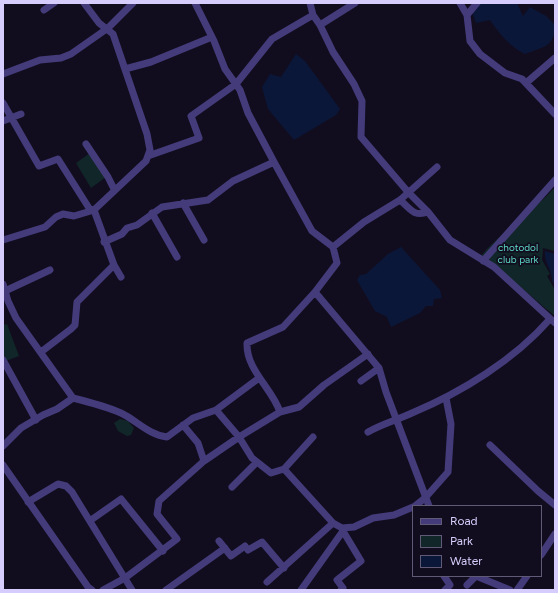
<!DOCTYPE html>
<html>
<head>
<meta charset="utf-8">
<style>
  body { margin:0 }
  #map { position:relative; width:558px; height:593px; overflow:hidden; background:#120d1e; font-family:Figtree,sans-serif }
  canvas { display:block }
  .frame { position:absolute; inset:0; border:4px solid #d7cdfc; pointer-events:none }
  .legend { position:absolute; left:412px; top:505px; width:130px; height:72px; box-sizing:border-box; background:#120d1e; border:1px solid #615a77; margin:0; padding:5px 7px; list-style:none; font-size:12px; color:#d7cdfc }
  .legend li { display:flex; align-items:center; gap:8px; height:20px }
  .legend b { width:20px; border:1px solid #615a77 }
</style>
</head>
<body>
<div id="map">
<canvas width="558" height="593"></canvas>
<div class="frame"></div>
<ul class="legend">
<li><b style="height:5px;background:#443b7b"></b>Road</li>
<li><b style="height:11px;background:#112628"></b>Park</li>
<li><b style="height:11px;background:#0b1739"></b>Water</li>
</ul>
</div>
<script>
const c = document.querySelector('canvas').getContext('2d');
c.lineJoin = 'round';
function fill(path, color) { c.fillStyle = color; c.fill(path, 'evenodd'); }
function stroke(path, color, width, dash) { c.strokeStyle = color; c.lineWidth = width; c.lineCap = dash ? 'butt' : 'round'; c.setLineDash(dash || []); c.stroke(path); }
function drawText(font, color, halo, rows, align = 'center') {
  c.font = font + ' Figtree,sans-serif'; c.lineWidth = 3.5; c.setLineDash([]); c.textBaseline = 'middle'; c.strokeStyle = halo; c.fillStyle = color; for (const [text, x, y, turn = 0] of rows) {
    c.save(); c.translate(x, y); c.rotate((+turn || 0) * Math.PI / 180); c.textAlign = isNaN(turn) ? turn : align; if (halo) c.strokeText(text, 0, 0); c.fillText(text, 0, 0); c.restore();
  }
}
const green = new Path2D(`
  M90,153l16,24 -15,11 -15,-25z
  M555,187v64l-12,-3 -1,12 8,14 -3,2 8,14v26c-25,-20 -47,-42 -76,-58 22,-27 53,-45 76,-71z
  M7,324l12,32 -16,6v-37z
  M120,419l8,2 6,7 -3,7 -4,1 -9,-5 -4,-8z`);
const water = new Path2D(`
  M475,3h42l6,13 7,-9 16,9 9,9c0,22 -12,22 -30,29 -14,-6 -27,-22 -35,-34l-14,3 -6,-16z
  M296,54l9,7 35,48 -4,6 -42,25 -26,-31 -6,-22 8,-13 11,3z
  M401,247l39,43 2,8 -8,1 -1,7h-7l-6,7 -29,14 -4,-10 -12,-6 -18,-31 3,-5 6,-1 22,-20z
  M545,251l10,3v30l-3,-3c0,-12 -8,-18 -7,-30z`);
const minor = new Path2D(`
  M195,3l19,38 11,28 15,21 8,23 26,49 38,69 21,16 4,16 -22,29 -32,35 -36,16c-1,27 25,45 33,69
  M310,3l3,12 7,10 13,27 21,32 8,17 -1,36 47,55 20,20 22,28 44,27 61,56
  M460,3l7,12 3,26 10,13 25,19 17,6 33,35
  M44,10l10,-7
  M467,15l10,-12
  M320,25l35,-22
  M125,69l26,-7 61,-25
  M3,74l37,-14 21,-2 10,-4 37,-26 25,-25
  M526,83l29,-25
  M3,103l36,63 19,-7 31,49 5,2
  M3,121l18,-7
  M86,144l22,33 6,12
  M148,156l51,-18 -8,-22 45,-32 36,-45 41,-24
  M400,200c11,9 13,17 28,12
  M183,203l21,37
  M94,210l20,55 7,12
  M152,213l25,44
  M3,240l42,-13 11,-10 7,-3 11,2 20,-6 52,-49 4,-11 -3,-16 -34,-100 -14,-11 -15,-20
  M104,242l18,-8 5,-6 10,-3 25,-18 46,-7 25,-19 41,-19
  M333,247l31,-25 36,-22 37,-33
  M483,261l72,-81
  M3,284l5,17 8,17 57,80
  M5,291l45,-21
  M315,292l64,76 7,24 43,114
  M41,352l30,-23 4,-4 2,-23 37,-37
  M3,360l33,60
  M361,381l18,-13
  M216,410l43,-32
  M183,425l15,18 6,18
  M368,432c14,-8 29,-12 44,-19 50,-21 102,-53 138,-94
  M490,445l48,46 17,14
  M3,446l18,-18 22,-13 14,-6 16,-11c16,4 32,8 48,15 15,7 28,22 46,24l26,-19 23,-8 23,27 13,21 19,15 13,-4 49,54 9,5 12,-1 19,-9 21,-3 19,-8
  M3,465l85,122 4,3
  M284,469l29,-32
  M232,487l25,-25
  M28,502l30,-18 8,2 6,6 60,98
  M415,506l10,-8 23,-26 3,-48 -5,-26
  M91,520l30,-21 42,52
  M219,541l12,15 14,-10 3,4 14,-8 22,26
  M541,555l14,-21
  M444,576l6,9 -5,5
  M476,576l34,14
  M267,582l66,-59
  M467,585l9,-9
  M103,590l22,-12 52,-39 -20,-25 2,-13 45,-40 35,-24 41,-25 19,-5 25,-22 44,-31
  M166,590l59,-42
  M301,590l42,-59 -1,-3
  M341,590l2,-2 -6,-8 24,-19 -18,-30
  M517,590l10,-14`);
const parkNames = [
  ["chotodol",518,248],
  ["club park",518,260]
];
fill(green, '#112628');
fill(water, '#0b1739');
stroke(minor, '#443b7b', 7);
drawText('10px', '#5dd8c6', '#120d1e', parkNames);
</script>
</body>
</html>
